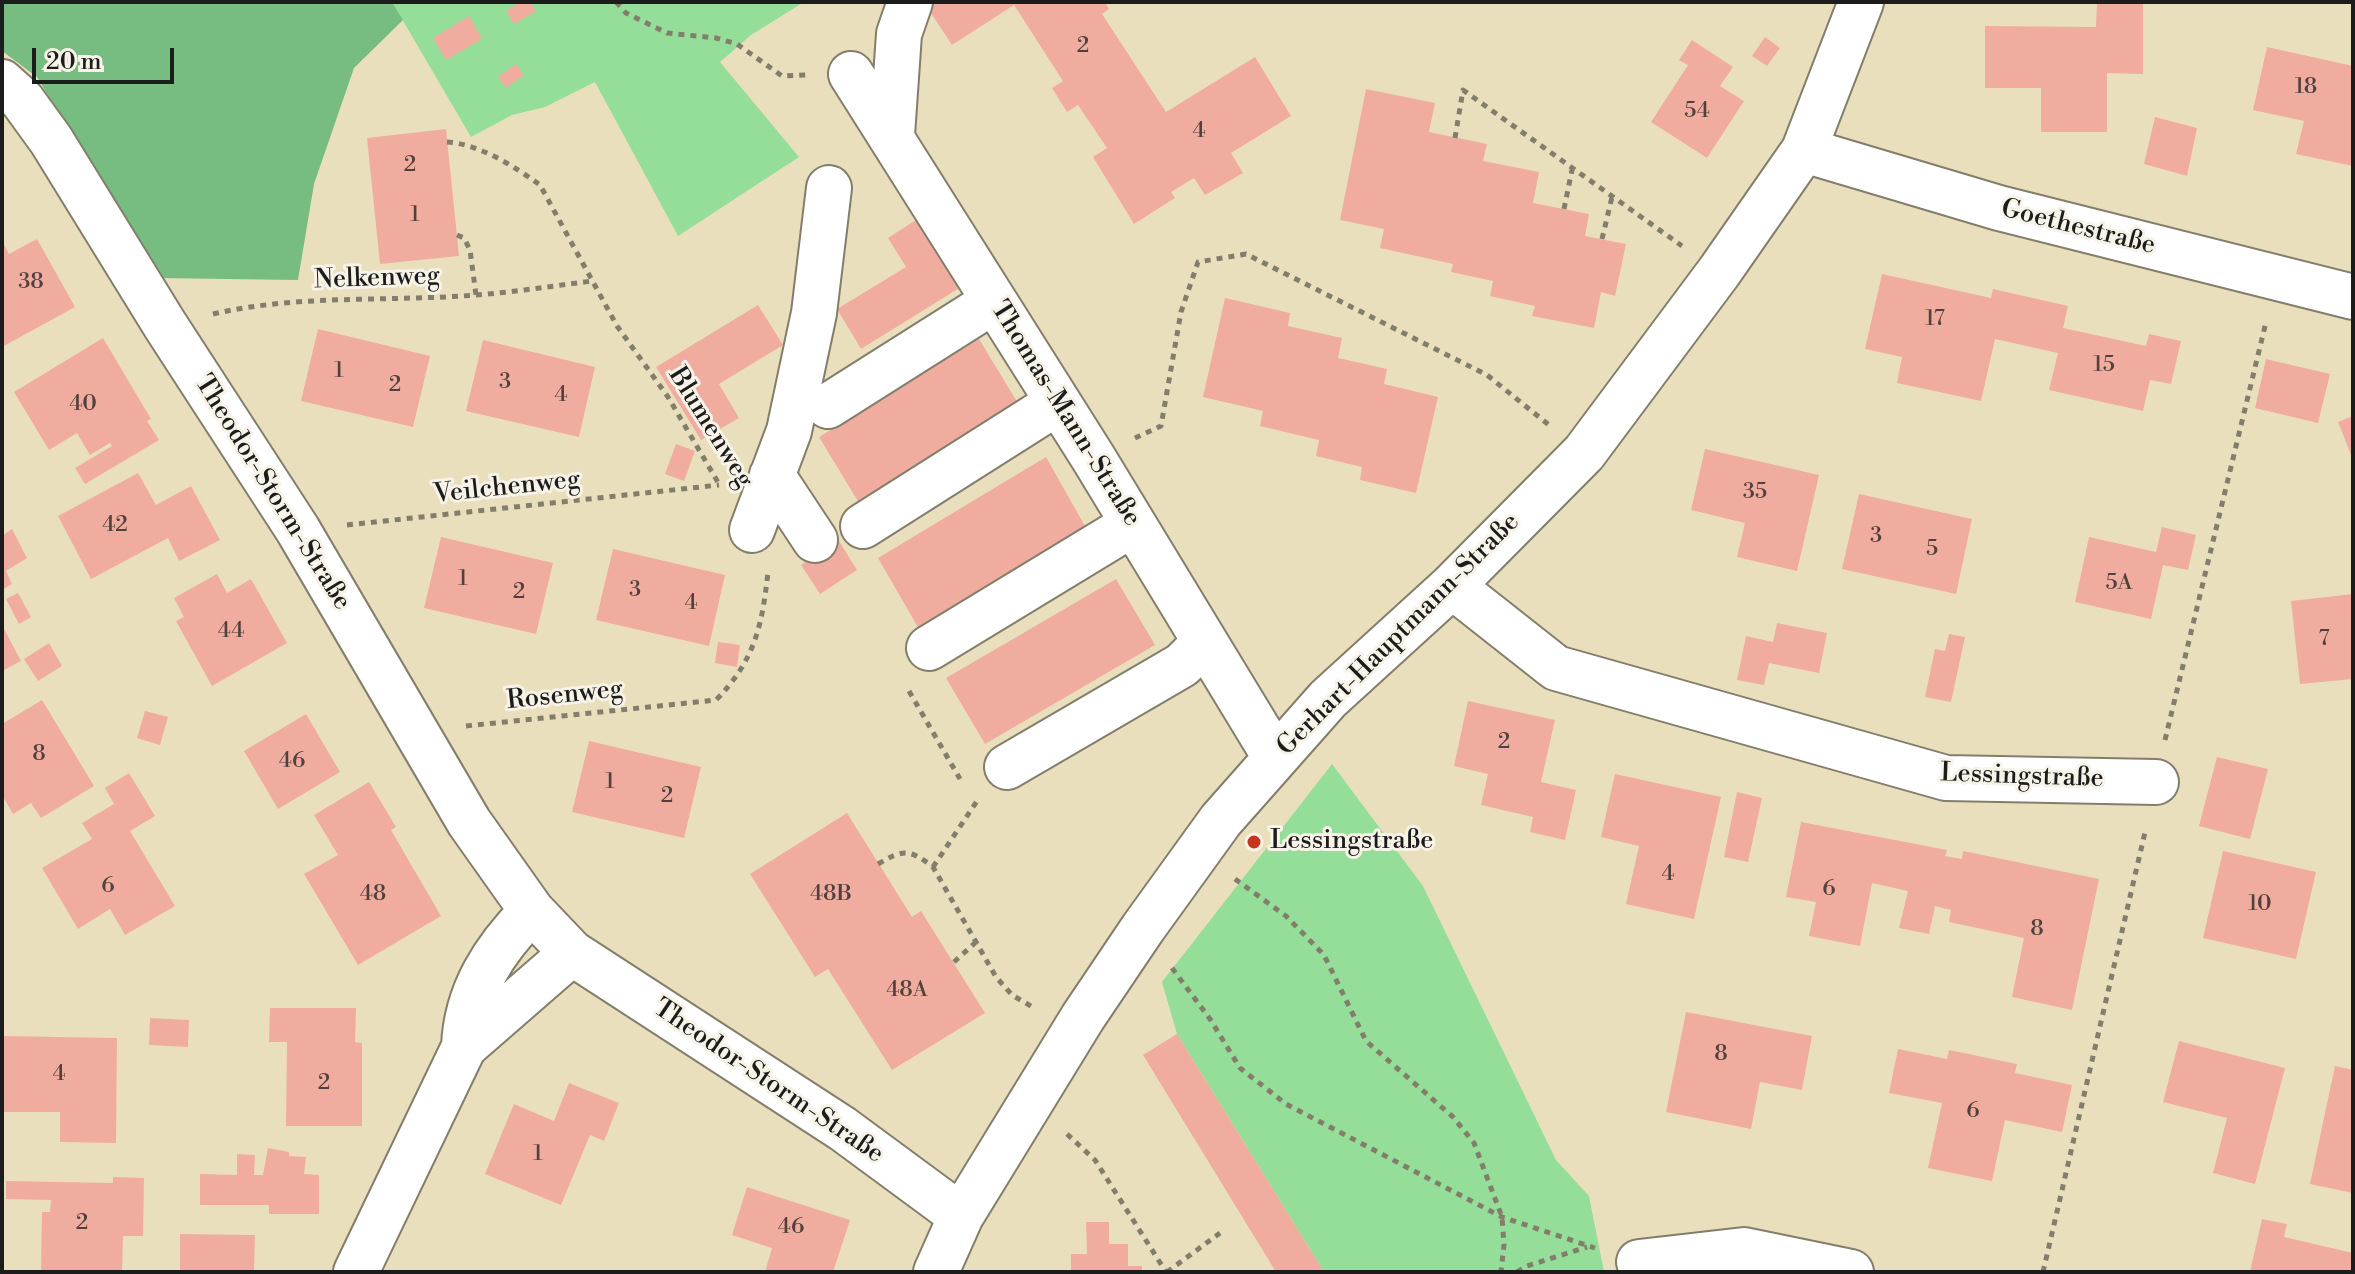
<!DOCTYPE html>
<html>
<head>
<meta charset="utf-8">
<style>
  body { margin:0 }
  #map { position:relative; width:2355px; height:1274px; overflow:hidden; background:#eadfbc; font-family:"Libre Bodoni",serif }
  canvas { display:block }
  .frame { position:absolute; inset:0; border:4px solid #1c1c1c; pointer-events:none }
  .scale { position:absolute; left:32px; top:48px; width:142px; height:36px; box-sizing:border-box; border:4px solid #1c1c1c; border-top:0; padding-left:10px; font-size:24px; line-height:28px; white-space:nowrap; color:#1c1c1c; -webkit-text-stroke:6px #f7f3e8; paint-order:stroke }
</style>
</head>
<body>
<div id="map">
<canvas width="2355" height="1274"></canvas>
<div class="frame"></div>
<div class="scale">20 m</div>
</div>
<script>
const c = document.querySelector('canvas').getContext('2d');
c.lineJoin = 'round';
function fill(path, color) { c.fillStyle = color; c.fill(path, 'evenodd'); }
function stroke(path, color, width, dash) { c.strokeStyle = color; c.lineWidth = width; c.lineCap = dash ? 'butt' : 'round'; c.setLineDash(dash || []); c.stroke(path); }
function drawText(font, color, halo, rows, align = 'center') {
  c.font = font + ' "Libre Bodoni",serif'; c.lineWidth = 6; c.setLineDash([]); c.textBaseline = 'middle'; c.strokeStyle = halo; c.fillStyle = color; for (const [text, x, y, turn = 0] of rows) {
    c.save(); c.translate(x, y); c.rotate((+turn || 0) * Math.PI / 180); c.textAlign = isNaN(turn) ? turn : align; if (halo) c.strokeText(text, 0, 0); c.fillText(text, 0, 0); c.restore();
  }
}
const green = new Path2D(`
  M392,2h412l-53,33 -31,27 79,95 -121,79 -83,-154 -50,25 -33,8 -41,22z
  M1332,764l91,122 133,274 33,36 15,76h-280l-147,-238 -15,-52z`);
const forest = new Path2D(`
  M2,2h390l11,18 -49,48 -40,116 -16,96 -142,-2 -119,-201 -35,-26z`);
const building = new Path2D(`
  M520,2h10l6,9 -22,13 -8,-13z
  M929,2h176l4,7 -7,5 64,98 89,-55 36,59 -60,37 12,20 -38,22 -11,-17 -23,14 4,6 -41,26 -41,-67 14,-9 -29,-43 -11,7 -15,-24 11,-7 -49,-76 -62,40 -27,-41z
  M2097,2h46v72l-36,-1v59h-66v-44h-56v-62l111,1z
  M469,16l13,23 -36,21 -13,-22z
  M1765,37l15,11 -13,18 -15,-10z
  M1692,40l41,27 -13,19 24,15 -37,57 -56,-36 37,-57 -9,-5z
  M2267,47l86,19v100l-57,-12 8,-33 -51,-11z
  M516,64l8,11 -18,13 -8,-11z
  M1366,89l69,14 -6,29 58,12 -4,17 56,11 -6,31 56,11 -4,22 41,8 -11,52 -14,-4 -7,36 -62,-12 3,-10 -45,-10 3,-15 -42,-9 2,-8 -73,-16 4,-19 -44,-9z
  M2155,117l42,11 -10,48 -43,-12z
  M446,129l13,127 -79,8 -13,-126z
  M919,218l42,69 -100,62 -24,-40 69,-42 -18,-29z
  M37,239l38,68 -73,40v-106l7,13z
  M1882,274l109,24 2,-9 75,17 -5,22 83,18 3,-12 32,7 -10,43 -21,-4 -7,31 -94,-21 9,-37 -63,-14 -14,62 -84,-18 5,-26 -37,-8z
  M1225,298l65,15 -2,13 54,12 -4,20 49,11 -3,15 54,13 -22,96 -56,-13 2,-13 -46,-11 3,-16 -59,-14 3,-15 -60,-14z
  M758,305l25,40 -64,39 20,34 -38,22 -45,-73z
  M318,329l112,27 -17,71 -112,-26z
  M103,338l48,81 -4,2 12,19 -74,44 -10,-16 37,-22 -2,-3 -20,12 -13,-22 -28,17 -35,-58z
  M979,339l40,66 -160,98 -40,-66z
  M483,340l112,27 -16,70 -113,-26z
  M2266,359l64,15 -12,49 -63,-15z
  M2353,416v44l-15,-38z
  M676,444l19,7 -11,30 -19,-7z
  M1705,449l114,26 -22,96 -60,-14 8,-34 -54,-13z
  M1046,457l40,71 -167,101 -41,-71z
  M138,473l18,32 35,-19 29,54 -41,21 -11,-23 -77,41 -33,-63z
  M1859,494l113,25 -16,75 -114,-25z
  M2162,527l34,8 -8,35 -25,-5 -12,54 -76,-17 14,-65 67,15z
  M12,529l15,29 -21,13 6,13 -10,6v-54z
  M441,537l112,26 -17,71 -112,-26z
  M839,541l18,29 -37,24 -19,-29z
  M613,549l112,26 -16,71 -113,-26z
  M217,574l10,19 24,-14 36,64 -75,43 -36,-65 8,-4 -10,-19z
  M1116,579l39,66 -170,99 -39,-66z
  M18,593l13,24 -12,7 -13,-25z
  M2353,594v85l-53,5 -9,-83z
  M1777,623l50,10 -8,40 -50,-10 -5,22 -27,-5 9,-44 27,6z
  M2,625l19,36 -19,10z
  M1949,634l16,3 -14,65 -26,-5 10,-48 10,2z
  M718,642l22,3 -3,22 -22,-4z
  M49,643l13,23 -24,15 -14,-22z
  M42,700l52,86 -53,32 -10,-15 -18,11 -11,-19v-71z
  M1468,701l87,19 -14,62 35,8 -11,50 -35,-8 3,-15 -52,-12 7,-31 -34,-8z
  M145,711l23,6 -8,28 -23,-7z
  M306,714l34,58 -62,37 -34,-58z
  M589,741l112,26 -17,71 -112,-26z
  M2217,757l51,12 -18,70 -51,-13z
  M129,773l26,43 -25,15 45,75 -50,29 -15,-26 -32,20 -36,-61 50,-29 -10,-16 32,-19 -9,-16z
  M1615,774l106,23 -27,122 -68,-15 13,-58 -38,-9z
  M369,782l27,45 -5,3 50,86 -83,49 -54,-91 34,-19 -24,-40z
  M1737,792l25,6 -14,64 -24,-5z
  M847,813l65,104 9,-6 64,102 -93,57 -64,-101 -13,8 -65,-103z
  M1801,822l146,28 -2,6 17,3 1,-8 136,28 -27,131 -60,-13 12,-59 -75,-16 2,-12 -16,-4 -6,28 -30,-6 9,-37 -36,-8 -12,63 -51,-10 7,-34 -30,-5z
  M2223,851l93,21 -20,87 -93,-21z
  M270,1008h86l-1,34 7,1v83h-76l1,-84h-18z
  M1686,1012l126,24 -10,54 -42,-8 -9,47 -85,-17z
  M150,1018l39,2 -1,27 -39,-2z
  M1177,1034l147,238h-48l-133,-217z
  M2,1036l115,2 -1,105 -56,-1v-30h-58z
  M2179,1041l106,27 -30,116 -42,-11 14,-55 -64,-16z
  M1898,1049l49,10 2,-9 68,14 -2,9 57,12 -10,47 -57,-12 -13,61 -64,-13 14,-65 -53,-10z
  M2335,1066l18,4v123l-43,-9z
  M569,1083l50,20 -15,38 -14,-6 -29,70 -76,-31 29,-70 40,17z
  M268,1148l21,4v4l17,1 -2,17 15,1v39h-50v-9h-69v-31l37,1v-21l18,1 -1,20h9z
  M113,1177l31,1 -1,58h-20l-1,36h-81l1,-60h8l1,-12 -45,-1v-18l107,2z
  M747,1187l103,33 -17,52h-68l7,-24 -40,-13z
  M2262,1219l25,5 -3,13 69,16v19h-103z
  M1086,1222h23v22h19v22h14v6h-71v-18h16z
  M180,1234l75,1 -1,37h-74z`);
const path = new Path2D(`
  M616,2l10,11 41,20 49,5 21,6 45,32 24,-1
  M1455,138l8,-48 219,156
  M447,142c32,2 67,24 93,43l77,141 51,71 51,87
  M1564,209l8,-39
  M457,235l7,3 6,12 6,45
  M1602,239l10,-42
  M213,314c86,-20 176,-12 263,-19 39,-3 77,-9 116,-14
  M1135,438l26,-12 20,-114 17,-50 48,-8 241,121 62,50
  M347,525l372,-40
  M909,691l51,88
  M466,726l250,-26c39,-40 46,-74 52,-128
  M2165,740l101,-418
  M878,864c25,-15 32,-15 55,3l63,110 16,18 24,14
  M933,867l44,-66
  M1235,879l51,37 38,39 42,86 87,76 21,26 28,74 2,28 -3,27
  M954,962l22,-20
  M1172,968l38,51 30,49 46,36 216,113 93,31
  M1067,1134l28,26 71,112
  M1167,1272l53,-39
  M1517,1272l10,-6 60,-19
  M2043,1272l103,-444`);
const minor = new Path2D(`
  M851,74l243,385 181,298
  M2,82l20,18 29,40 114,185 133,205 171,292 63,89 40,42 271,176 118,87
  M892,135l7,-101 11,-32
  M1804,150l195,58 354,89
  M828,406l166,-105
  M772,475l43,65
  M863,526l194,-123
  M752,530l37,-99 25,-118 15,-125
  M1452,586l104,82 390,110 210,4
  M929,648l204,-124
  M1007,767l175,-102 23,-23
  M464,1047c2,-55 30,-98 68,-136
  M1639,1262l105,-12 107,22
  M356,1272l108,-225 108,-94
  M936,1272l25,-56 122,-199 60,-89 78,-108 107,-121 124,-113 132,-133 135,-181 85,-122 57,-148`);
const markers = [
  [1254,842,8,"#c8321e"]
];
const numberNames = [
  ["2",1083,47],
  ["18",2306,88],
  ["54",1697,112],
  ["4",1199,132],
  ["2",410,166],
  ["1",415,216],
  ["38",31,283],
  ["17",1935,320],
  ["15",2104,366],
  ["1",339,372],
  ["3",505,383],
  ["2",395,386],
  ["4",561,396],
  ["40",83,405],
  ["35",1755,493],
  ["42",115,526],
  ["3",1876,537],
  ["5",1932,550],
  ["1",463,580],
  ["5A",2119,584],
  ["3",635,591],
  ["2",519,593],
  ["4",691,604],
  ["44",231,632],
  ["7",2324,640],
  ["2",1504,743],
  ["8",39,755],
  ["46",292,762],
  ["1",610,783],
  ["2",667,797],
  ["4",1668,875],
  ["6",108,887],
  ["6",1829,890],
  ["48",373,895],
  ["48B",831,895],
  ["10",2260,905],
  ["8",2037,930],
  ["48A",907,991],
  ["8",1721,1055],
  ["4",59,1075],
  ["2",324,1084],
  ["6",1973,1112],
  ["1",538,1155],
  ["2",82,1224],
  ["46",791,1228]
];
const streetNames = [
  ["Goethestraße",2078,228,14],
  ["Nelkenweg",377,279,-2],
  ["Thomas-Mann-Straße",1065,414,58],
  ["Blumenweg",710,428,58],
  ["Veilchenweg",507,488,-6],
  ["Theodor-Storm-Straße",272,493,58],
  ["Gerhart-Hauptmann-Straße",1399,635,-45],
  ["Rosenweg",565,696,-6],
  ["Lessingstraße",2022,777,2],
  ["Theodor-Storm-Straße",768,1082,34]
];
const poiNames = [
  ["Lessingstraße",1270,842]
];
fill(green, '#94de99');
fill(forest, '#77bd81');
fill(building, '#f0ad9f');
stroke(minor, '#837e6c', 48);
stroke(path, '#837e6c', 5, [6, 6]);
stroke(minor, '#fff', 44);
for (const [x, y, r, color] of markers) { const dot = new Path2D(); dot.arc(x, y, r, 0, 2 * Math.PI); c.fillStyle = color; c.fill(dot); stroke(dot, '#f7f3e8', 3); }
drawText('22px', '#51403d', null, numberNames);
drawText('26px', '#1c1c1c', '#f7f3e8', streetNames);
drawText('26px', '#1c1c1c', '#f7f3e8', poiNames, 'left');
</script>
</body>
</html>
